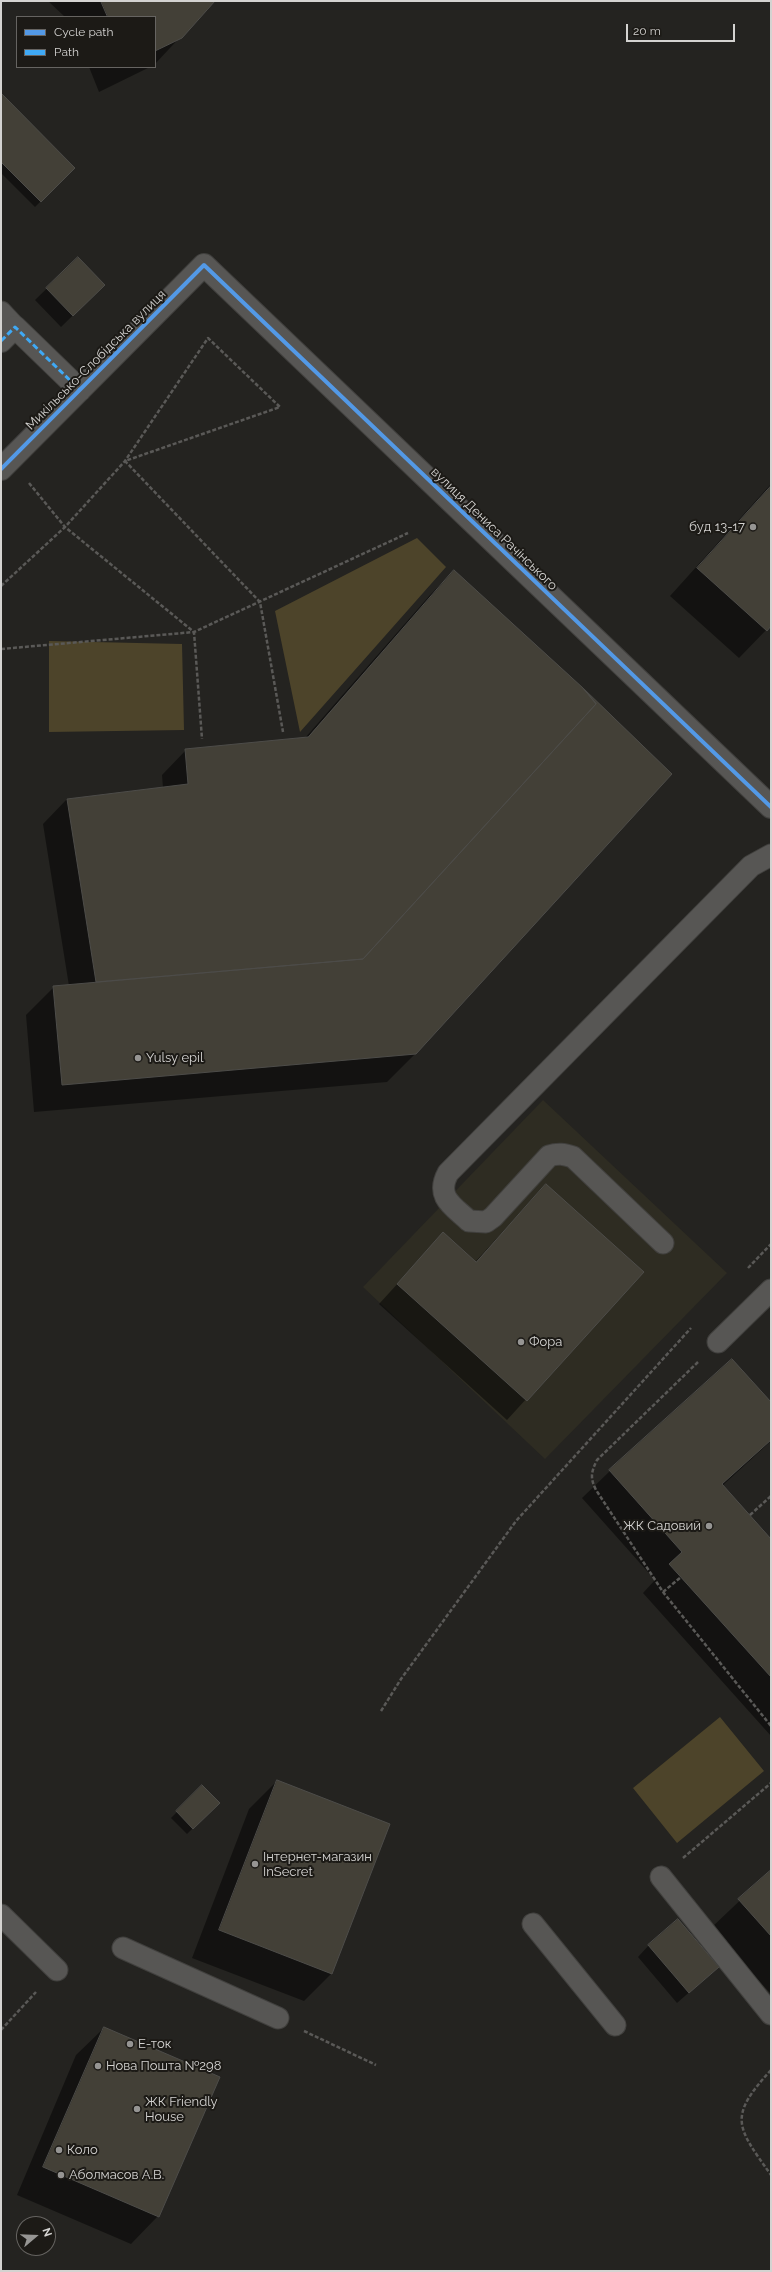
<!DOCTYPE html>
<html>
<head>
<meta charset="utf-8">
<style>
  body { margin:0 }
  #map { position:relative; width:772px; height:2272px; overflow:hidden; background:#242320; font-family:Raleway,sans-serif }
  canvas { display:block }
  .frame { position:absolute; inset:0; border:2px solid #d4d3d1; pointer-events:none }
  .legend { position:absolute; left:16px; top:16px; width:140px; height:52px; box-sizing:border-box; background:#1c1a16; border:1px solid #666461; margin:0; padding:5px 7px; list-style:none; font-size:12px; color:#d4d3d1 }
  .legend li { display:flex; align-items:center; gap:8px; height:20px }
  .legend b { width:20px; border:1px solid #666461 }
  .north { position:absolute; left:16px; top:2216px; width:40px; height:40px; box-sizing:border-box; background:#1c1a16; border:1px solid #666461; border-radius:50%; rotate:71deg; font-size:11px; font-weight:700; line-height:16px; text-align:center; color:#d4d3d1 }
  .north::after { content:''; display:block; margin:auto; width:14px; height:18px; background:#969593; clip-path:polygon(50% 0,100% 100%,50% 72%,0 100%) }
  .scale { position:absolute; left:626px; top:24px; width:109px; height:18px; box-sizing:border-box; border:2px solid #d4d3d1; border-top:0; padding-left:5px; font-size:12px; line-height:14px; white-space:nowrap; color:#d4d3d1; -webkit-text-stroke:3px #1c1a16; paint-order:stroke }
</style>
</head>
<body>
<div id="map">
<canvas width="772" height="2272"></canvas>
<div class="frame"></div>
<ul class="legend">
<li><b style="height:5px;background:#5399e6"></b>Cycle path</li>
<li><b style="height:5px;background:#3fa9f5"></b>Path</li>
</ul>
<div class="north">N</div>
<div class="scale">20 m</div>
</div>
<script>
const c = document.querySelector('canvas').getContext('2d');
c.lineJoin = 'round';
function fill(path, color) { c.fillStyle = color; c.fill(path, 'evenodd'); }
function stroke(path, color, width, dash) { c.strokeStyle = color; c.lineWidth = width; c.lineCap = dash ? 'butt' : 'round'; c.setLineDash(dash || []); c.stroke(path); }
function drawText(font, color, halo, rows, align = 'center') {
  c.font = font + ' Raleway,sans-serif'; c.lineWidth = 4; c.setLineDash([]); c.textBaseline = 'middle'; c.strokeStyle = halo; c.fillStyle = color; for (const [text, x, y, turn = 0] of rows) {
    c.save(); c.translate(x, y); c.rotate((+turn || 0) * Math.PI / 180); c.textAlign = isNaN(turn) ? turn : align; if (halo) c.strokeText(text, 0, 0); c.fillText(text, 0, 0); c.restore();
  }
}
const built = new Path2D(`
  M543,1100l184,173 -182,186 -182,-172z`);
const green = new Path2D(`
  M417,538l29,29 -146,165 -25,-121z
  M49,641l133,3 2,86 -135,2z
  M720,1717l44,54 -87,72 -44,-55z`);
const shadow = new Path2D(`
  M48,1h166l-59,63v-47h-90z
  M89,67h61l-51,25z
  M1,95l73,73 -39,39 -34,-34z
  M78,258l26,27 -43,42 -26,-27z
  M771,484v141l-32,33 -69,-62z
  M454,571l-39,483 -28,28 -353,30 -8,-97 28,-28 15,-1 -26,-162 24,-25 96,-11 -1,-13 24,-25 119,-12 125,-143z
  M546,1185l96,87 -135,148 -128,-116 64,-70 32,28z
  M732,1360l39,43v38l-49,45 49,54v196l-128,-143 12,-13 -73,-82 28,-27z
  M277,1781l54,193 -27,27 -112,-43 57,-149z
  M202,1787l16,16 -31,31 -16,-16z
  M771,1871v123l-60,-66z
  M649,1945l69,22 -41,36 -39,-46z
  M104,2028l54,188 -27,28 -114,-49 59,-140z`);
const building = new Path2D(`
  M101,1h114l-33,37 -27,13v-34h-47z
  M1,93l74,75 -34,34 -40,-40z
  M78,257l27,28 -32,31 -27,-28z
  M771,486v140l-4,5 -70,-63z
  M454,570l129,118 13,16 -233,255 -267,23 -29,-183 121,-15 -3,-35 123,-12z
  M583,688l89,86 -256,280 -354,31 -9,-99 310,-27 233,-255z
  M546,1184l98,88 -117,129 -130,-117 46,-52 33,30z
  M732,1359l39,43v38l-49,44 49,55v138l-102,-113 13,-12 -73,-82z
  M277,1780l113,44 -58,150 -113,-44z
  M202,1785l18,18 -27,26 -17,-18z
  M771,1870v66l-33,-37z
  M678,1919l41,48 -30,26 -41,-48z
  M104,2027l116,50 -61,140 -116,-50z`);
const path = new Path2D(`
  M29,483l36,44 129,105 8,107
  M1,586l64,-59 60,-66 83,-123 72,69 -155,54 135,141 23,130
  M1,649l193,-17 214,-99
  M748,1268l23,-24
  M698,1362l-101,98c-6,12 -7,18 -1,30l67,102 108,134
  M750,1515l21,-19
  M663,1592l18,-15
  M381,1711l20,-32 115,-158 175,-193
  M683,1858l88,-75
  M1,2030l35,-38
  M304,2031l72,34
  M771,2070c-43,47 -35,56 0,105`);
const lane = new Path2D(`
  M1,312l14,15
  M663,1243l-90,-86c-9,-3 -15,-4 -24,-1l-56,61 -7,5 -17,-1c-16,-15 -34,-24 -21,-48l303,-307 20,-11
  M718,1342l53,-52
  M661,1877l110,137
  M1,1915l56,55
  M533,1924l82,101
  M123,1948l155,70`);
const street = new Path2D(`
  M1,341l14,-14 65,63
  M1,469l203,-204 567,542`);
const quiet = new Path2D(`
  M1,341l14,-14 65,63`);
const cycleway = new Path2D(`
  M1,469l203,-204 567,542`);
const markers = [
  [753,527,4,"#969593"],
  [138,1058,4,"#969593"],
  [521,1342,4,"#969593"],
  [709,1526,4,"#969593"],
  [255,1864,4,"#969593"],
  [130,2044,4,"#969593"],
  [98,2066,4,"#969593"],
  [137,2109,4,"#969593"],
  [59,2150,4,"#969593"],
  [61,2175,4,"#969593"]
];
const streetNames = [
  ["Микільсько-Слобідська вулиця",96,360,-45],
  ["вулиця Дениса Рачінського",494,529,44]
];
const poiNames = [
  ["буд 13-17",745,527,"right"],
  ["Yulsy epil",146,1058],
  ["Фора",529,1342],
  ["ЖК Садовий",701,1526,"right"],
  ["Інтернет-магазин",263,1857],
  ["InSecret",263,1872],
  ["Е-ток",138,2044],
  ["Нова Пошта №298",106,2066],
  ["ЖК Friendly",145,2102],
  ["House",145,2117],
  ["Коло",67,2150],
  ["Аболмасов А.В.",69,2175]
];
fill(built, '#2e2c22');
fill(green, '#4d442a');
fill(shadow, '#0007');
fill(building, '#434037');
stroke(building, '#4d4c49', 1);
stroke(lane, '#41403e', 23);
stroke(street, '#41403e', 24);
stroke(path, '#5a5957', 2.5, [4, 2]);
stroke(lane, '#575654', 21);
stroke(street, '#575654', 22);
stroke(quiet, '#3fa9f5', 3, [6, 3]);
stroke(cycleway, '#5399e6', 4);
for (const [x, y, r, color] of markers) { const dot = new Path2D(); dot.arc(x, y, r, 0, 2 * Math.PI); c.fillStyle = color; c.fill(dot); stroke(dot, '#1c1a16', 1.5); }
drawText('13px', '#d4d3d1', '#1c1a16', streetNames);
drawText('13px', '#d4d3d1', '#1c1a16', poiNames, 'left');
</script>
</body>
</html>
